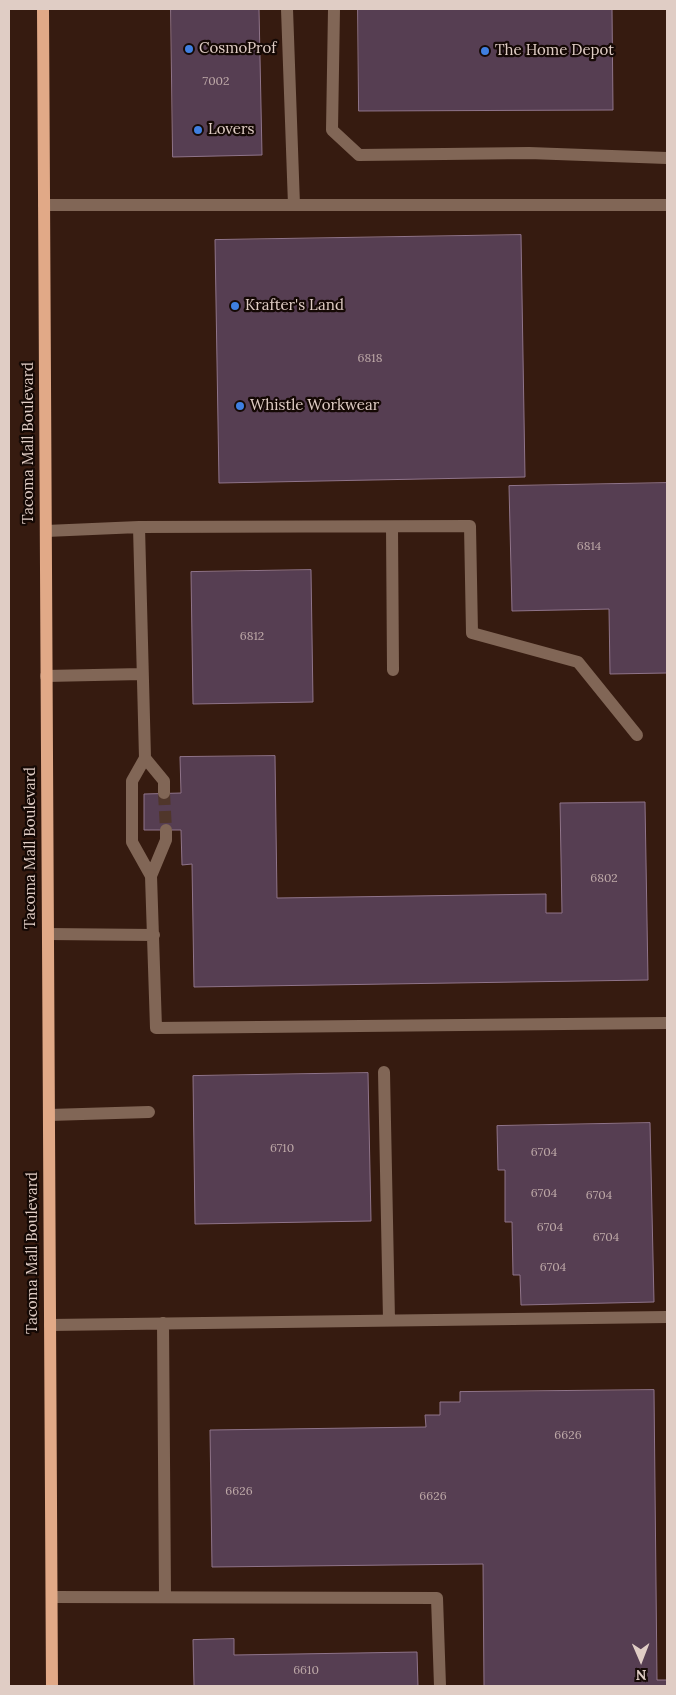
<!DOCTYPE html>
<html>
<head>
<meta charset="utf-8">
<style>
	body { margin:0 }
	#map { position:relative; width:676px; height:1695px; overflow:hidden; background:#361b10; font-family:Lora,serif }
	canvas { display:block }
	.frame { position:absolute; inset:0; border:10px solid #e0cdc5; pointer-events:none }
	.north { position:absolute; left:616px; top:1635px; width:50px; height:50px; -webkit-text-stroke:4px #150905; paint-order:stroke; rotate:179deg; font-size:14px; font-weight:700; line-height:20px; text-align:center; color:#e0cdc5 }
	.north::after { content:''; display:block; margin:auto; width:18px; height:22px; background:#e0cdc5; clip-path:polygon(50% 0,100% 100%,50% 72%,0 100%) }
</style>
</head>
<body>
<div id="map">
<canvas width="676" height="1695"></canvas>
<div class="frame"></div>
<div class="north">N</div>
</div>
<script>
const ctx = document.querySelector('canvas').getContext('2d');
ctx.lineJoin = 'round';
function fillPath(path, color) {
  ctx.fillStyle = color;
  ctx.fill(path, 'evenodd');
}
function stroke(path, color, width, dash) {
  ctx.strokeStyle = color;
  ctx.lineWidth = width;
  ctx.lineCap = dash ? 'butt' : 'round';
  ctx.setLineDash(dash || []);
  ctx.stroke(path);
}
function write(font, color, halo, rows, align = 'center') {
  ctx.font = font + ' Lora,serif';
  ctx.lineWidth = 4.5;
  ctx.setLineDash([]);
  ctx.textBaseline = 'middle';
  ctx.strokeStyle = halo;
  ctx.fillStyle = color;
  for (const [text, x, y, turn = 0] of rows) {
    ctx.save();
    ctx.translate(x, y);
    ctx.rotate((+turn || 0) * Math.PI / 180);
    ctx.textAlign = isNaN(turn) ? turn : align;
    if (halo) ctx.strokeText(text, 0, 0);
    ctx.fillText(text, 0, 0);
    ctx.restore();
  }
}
const building = new Path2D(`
	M171,9H259L262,155L173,157Z
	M358,9H612L613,110L359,111Z
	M521,235L525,477L219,483L215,240Z
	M667,483V673L610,674L609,609L512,611L509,486Z
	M311,570L313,702L193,704L191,572Z
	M275,756L277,898L546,894V913H562L560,803L645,802L648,980L194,987L192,864L182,865L181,830H144V794L181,793L180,757Z
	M368,1073L371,1221L195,1224L193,1076Z
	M650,1123L654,1302L521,1305L520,1275H513L512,1222H505V1170H498L497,1126Z
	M654,1390L657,1680H667V1686H484L483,1564L212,1567L210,1430L426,1427L425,1415H440V1402H460V1392Z
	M234,1639V1655L417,1652L418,1686H194L193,1640Z`);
fillPath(building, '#563e52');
stroke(building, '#8f748a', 1);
stroke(new Path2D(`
	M164,793L166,830`), '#50362b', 12, [12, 6]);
stroke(new Path2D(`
	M287,9L294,205
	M334,9L332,130L359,155L529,153L667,158
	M44,205H667
	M139,527L145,758L132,781V842L151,876L156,1028L667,1023
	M392,527L393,670
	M46,531L139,527L470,526L472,633L578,662L637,735
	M46,676L142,674
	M145,758L164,781V793
	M151,876L166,840V830
	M48,934L154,935
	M384,1072L389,1320
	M49,1115L149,1112
	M163,1323L165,1596
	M50,1325L667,1317
	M52,1597L437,1598L440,1686`), '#816656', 12);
stroke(new Path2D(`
	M43,9L52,1686`), '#e1a987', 12);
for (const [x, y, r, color] of [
	[189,49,5,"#3f7fe0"],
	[485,51,5,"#3f7fe0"],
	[198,130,5,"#3f7fe0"],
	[235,306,5,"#3f7fe0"],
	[240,406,5,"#3f7fe0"]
]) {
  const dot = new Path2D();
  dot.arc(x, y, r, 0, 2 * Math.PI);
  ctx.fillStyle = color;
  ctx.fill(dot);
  stroke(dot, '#150905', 2);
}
write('12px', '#bea9a8', null, [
	["7002",216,82],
	["6818",370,359],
	["6814",589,547],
	["6812",252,637],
	["6802",604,879],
	["6710",282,1149],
	["6704",544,1153],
	["6704",544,1194],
	["6704",599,1196],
	["6704",550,1228],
	["6704",606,1238],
	["6704",553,1268],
	["6626",568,1436],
	["6626",239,1492],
	["6626",433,1497],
	["6610",306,1671]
]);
write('15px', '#e0cdc5', '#150905', [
	["CosmoProf",199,49],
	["The Home Depot",495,51],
	["Lovers",208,130],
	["Krafter's Land",245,306],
	["Whistle Workwear",250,406]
], 'left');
write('15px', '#e0cdc5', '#150905', [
	["Tacoma Mall Boulevard",29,443,-90],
	["Tacoma Mall Boulevard",31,848,-90],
	["Tacoma Mall Boulevard",33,1253,-90]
]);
</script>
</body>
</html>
